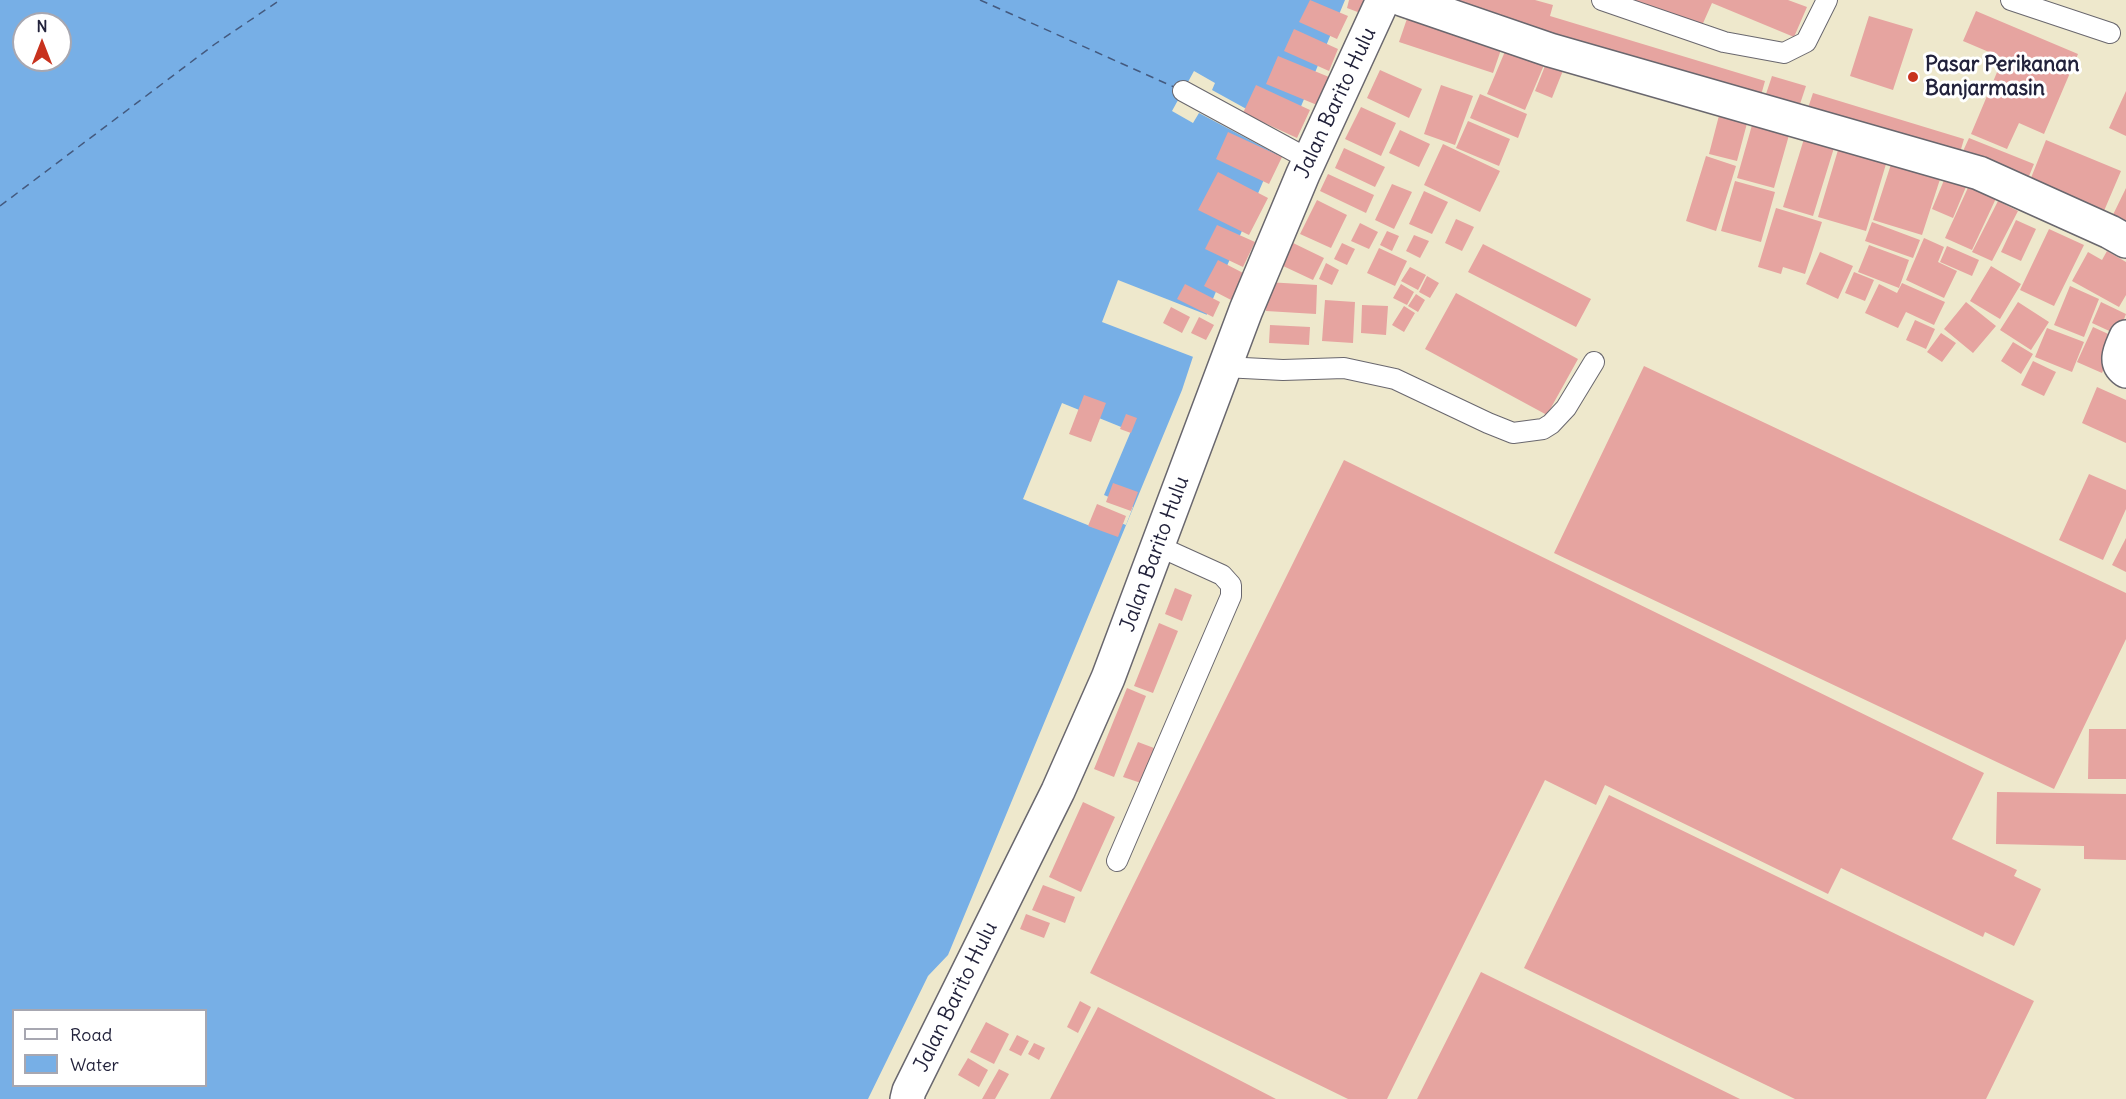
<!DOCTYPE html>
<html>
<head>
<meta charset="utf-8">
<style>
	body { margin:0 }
	#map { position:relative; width:2126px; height:1099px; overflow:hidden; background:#eee8cc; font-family:Delius,sans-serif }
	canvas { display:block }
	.legend { position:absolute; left:12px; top:1009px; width:195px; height:78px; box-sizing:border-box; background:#fff; border:2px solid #a7a7b1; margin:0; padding:8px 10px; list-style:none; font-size:18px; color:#22223b }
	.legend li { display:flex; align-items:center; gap:12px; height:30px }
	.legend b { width:30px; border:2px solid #a7a7b1 }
	.north { position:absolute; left:12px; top:12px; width:60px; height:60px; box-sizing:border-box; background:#fff; border:2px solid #a7a7b1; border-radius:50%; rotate:0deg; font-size:16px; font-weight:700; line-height:24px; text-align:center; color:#22223b }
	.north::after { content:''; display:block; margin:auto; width:21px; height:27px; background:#c8321e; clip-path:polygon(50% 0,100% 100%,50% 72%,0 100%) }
</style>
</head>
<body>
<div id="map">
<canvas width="2126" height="1099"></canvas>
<ul class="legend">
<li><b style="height:8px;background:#fff"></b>Road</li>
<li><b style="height:16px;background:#77afe6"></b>Water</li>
</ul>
<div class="north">N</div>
</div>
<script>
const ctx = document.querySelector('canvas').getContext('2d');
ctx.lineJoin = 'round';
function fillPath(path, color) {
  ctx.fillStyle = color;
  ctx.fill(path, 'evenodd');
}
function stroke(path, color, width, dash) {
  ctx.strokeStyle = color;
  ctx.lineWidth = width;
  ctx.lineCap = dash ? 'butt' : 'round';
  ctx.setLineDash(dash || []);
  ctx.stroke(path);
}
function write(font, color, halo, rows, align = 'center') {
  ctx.font = font + ' Delius,sans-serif';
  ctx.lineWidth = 6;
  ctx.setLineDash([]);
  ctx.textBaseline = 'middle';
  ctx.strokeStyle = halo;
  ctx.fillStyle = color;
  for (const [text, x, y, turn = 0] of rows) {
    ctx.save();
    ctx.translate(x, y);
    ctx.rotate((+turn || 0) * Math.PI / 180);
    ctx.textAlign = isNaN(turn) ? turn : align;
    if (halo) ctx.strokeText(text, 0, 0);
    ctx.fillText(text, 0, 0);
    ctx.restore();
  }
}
fillPath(new Path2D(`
	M0,0H1345L1290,133L1268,170L1209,308L1182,390L948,955L928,976L868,1099H0ZM24,24H60V60H24ZM14,1010H206V1086H14Z`), '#77afe6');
fillPath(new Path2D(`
	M1194,71L1215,83L1212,90L1290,133L1278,155L1199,113L1193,123L1172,111Z
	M1118,280L1210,316L1196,358L1102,322Z
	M1062,403L1131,431L1104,495L1133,507L1126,525L1100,515L1095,528L1023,499Z`), '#eee8cc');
stroke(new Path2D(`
	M980,0L1174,87
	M0,206L215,44L280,0`), '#445a7f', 1.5, [8, 6]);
fillPath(new Path2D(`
	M1310,0L1348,16L1337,39L1299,22Z
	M1349,0H1368L1363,14L1347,8Z
	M1442,0H1535L1553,5L1550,16L1765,81L1758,106Z
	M1629,0H1788L1807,7L1794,37L1712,3L1700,30Z
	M1411,7L1505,38L1493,73L1399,42Z
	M1976,11L2078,54L2044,134L2019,123L2007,149L1971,134L2003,58L1963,41Z
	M1869,16L1913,29L1893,90L1850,76Z
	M1294,29L1338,49L1329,71L1284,51Z
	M1506,49L1544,65L1525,110L1487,94Z
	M1278,56L1329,77L1317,105L1266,84Z
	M1547,61L1564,68L1552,98L1535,91Z
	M1380,70L1422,89L1409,118L1367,98Z
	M1772,76L1806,86L1795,119L1761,109Z
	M1256,85L1310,110L1297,138L1243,113Z
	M1441,85L1473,96L1455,145L1424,134Z
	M2126,91V136L2109,128Z
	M1813,93L1964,139L1957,163L1805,117Z
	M1480,94L1527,114L1518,138L1470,118Z
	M1722,104L1750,112L1737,161L1709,154Z
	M1361,107L1396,123L1381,156L1345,139Z
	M1754,118L1791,128L1774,188L1737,178Z
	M1468,121L1510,139L1499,166L1456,148Z
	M1807,129L1837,138L1813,216L1783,207Z
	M1400,130L1430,144L1419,167L1389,153Z
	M1228,132L1282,157L1269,184L1216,159Z
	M1969,138L2034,164L2025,186L1959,160Z
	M1841,140L1889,154L1866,231L1818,217Z
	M2046,140L2121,171L2101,218L2027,188Z
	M1443,144L1500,171L1480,212L1424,185Z
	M1344,148L1385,167L1375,187L1335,168Z
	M1894,155L1943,170L1922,235L1873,220Z
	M1706,156L1736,166L1716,231L1686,221Z
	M1218,172L1268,198L1249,235L1198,210Z
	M1947,173L1968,182L1953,218L1932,209Z
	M1328,174L1374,195L1366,213L1320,191Z
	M1735,181L1775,192L1761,242L1721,231Z
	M1971,181L1998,194L1972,250L1945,238Z
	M1392,184L1412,192L1394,229L1375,220Z
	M2126,188V231L2109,223Z
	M1424,191L1448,202L1432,234L1409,224Z
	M1317,200L1347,215L1331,248L1300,234Z
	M1998,201L2018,211L1992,261L1972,252Z
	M1776,208L1822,222L1805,274L1783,267L1781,274L1758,267Z
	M1456,219L1474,227L1462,251L1445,243Z
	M2016,220L2036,229L2021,261L2001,252Z
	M1872,222L1920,240L1913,258L1865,241Z
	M1360,223L1378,232L1369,249L1351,241Z
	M1217,225L1255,242L1243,267L1205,249Z
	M2049,229L2084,245L2054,306L2020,290Z
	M1387,231L1399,236L1392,251L1380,245Z
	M1414,235L1429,241L1420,258L1406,251Z
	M1924,238L1944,247L1938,262L1957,271L1944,298L1906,280Z
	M1291,242L1324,258L1313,280L1281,265Z
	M1342,243L1355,249L1347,265L1334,259Z
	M1483,244L1591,299L1576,327L1468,272Z
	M1869,245L1909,260L1899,288L1858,272Z
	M1947,246L1979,260L1972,276L1940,262Z
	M1379,248L1407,261L1395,286L1367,273Z
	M2107,251L2126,262V295L2119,307L2072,281L2088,252L2102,260Z
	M1820,252L1853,266L1838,299L1806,284Z
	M1218,260L1247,275L1233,301L1204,286Z
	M1326,263L1339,270L1332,285L1319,279Z
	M1991,266L2021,284L2000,319L1970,301Z
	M1410,267L1426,275L1418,290L1401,281Z
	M1854,272L1874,280L1865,301L1845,293Z
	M1427,276L1439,283L1430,298L1419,292Z
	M1267,282L1317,285L1316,314L1266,311Z
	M1902,283L1945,302L1934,325L1906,312L1898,328L1865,313L1879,284L1897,293Z
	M1185,284L1220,302L1213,317L1177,299Z
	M1401,284L1414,292L1407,305L1393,298Z
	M2070,286L2099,299L2084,337L2054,325Z
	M1456,293L1578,359L1547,415L1425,349Z
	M1416,294L1425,300L1418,312L1408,306Z
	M1325,300L1355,302L1353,343L1322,341Z
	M1966,302L1996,326L1973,353L1944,329Z
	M2018,302L2049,322L2031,350L2000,330Z
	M2101,302L2126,314L2118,335L2092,323Z
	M1362,305L1388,306L1386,335L1361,333Z
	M1404,306L1415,313L1404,332L1392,325Z
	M1171,307L1190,317L1182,333L1163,323Z
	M1199,317L1214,325L1206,340L1191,333Z
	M1915,320L1935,329L1926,349L1906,340Z
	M1270,325L1310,327L1309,345L1269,343Z
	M2093,327L2117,338L2102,373L2077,362Z
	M2047,328L2084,342L2072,372L2035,357Z
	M1941,333L1956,343L1942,362L1927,352Z
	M2013,342L2033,354L2021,374L2001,361Z
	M2033,361L2056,372L2044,396L2021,385Z
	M1644,366L2126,593V639L2054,789L1554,553Z
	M2097,387L2126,400V443L2082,423Z
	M1084,395L1106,403L1091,442L1069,434Z
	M1126,414L1137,418L1131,433L1120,429Z
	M1344,460L1984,773L1952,839L2017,870L2014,876L2041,889L2014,946L1985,932L1983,937L1841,868L1828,894L1605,785L1596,805L1545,780L1387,1099H1348L1090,973Z
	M2089,474L2126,490V509L2103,560L2059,540Z
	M1113,483L1138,492L1131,511L1106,502Z
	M1097,504L1126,516L1118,537L1088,526Z
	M2126,538V572L2112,565Z
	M1175,588L1192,595L1182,621L1165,614Z
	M1159,623L1178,631L1153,693L1134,686Z
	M1127,688L1146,696L1114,777L1094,769Z
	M2089,729H2126V779H2088Z
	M1138,742L1154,748L1141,783L1123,777Z
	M1997,792L2126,794V860L2084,859V846L1996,844Z
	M1609,795L2034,1001L1986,1099H1795L1524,968Z
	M1083,802L1115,817L1081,892L1049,877Z
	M1043,885L1075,897L1065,923L1032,910Z
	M1026,914L1050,923L1044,938L1020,929Z
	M1481,972L1740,1099H1417Z
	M1080,1001L1091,1007L1078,1033L1067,1027Z
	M1098,1007L1276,1099H1050Z
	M986,1022L1009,1034L994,1064L970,1052Z
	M1017,1035L1029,1041L1021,1056L1009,1050Z
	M1034,1043L1045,1048L1039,1060L1028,1054Z
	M968,1058L988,1070L979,1087L958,1075Z
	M999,1069L1009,1074L995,1099H982Z`), '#e6a4a0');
const lane = new Path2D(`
	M1602,0L1724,42L1784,53L1806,42L1827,0
	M2011,0L2110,33
	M1183,91L1310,160
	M1224,367L1283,370L1344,368L1395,379L1488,423L1513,433L1543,429L1551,424L1566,408L1594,362
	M1117,861L1231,596V585L1222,575L1158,546`);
const street = new Path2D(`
	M1404,0L1550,50L1979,173L2110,232L2126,241
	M2126,337C2121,349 2113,362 2126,371`);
const secondary = new Path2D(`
	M907,1099L909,1091L1058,791L1108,678L1246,310L1303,174L1383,0`);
stroke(lane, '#69676e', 22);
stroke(street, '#69676e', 36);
stroke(secondary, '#69676e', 36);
stroke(lane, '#fff', 20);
stroke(street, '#fff', 33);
stroke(secondary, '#fff', 33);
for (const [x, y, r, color] of [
	[1913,77,6,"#c8321e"]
]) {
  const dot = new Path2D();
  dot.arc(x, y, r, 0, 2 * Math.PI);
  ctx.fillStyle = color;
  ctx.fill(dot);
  stroke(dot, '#fff', 2);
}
write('bold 21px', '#22223b', '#fff', [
	["Pasar Perikanan",1925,65],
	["Banjarmasin",1925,89]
], 'left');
write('21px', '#22223b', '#fff', [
	["Jalan Barito Hulu",1336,103,-65],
	["Jalan Barito Hulu",1155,554,-70],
	["Jalan Barito Hulu",956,997,-64]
]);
</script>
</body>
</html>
